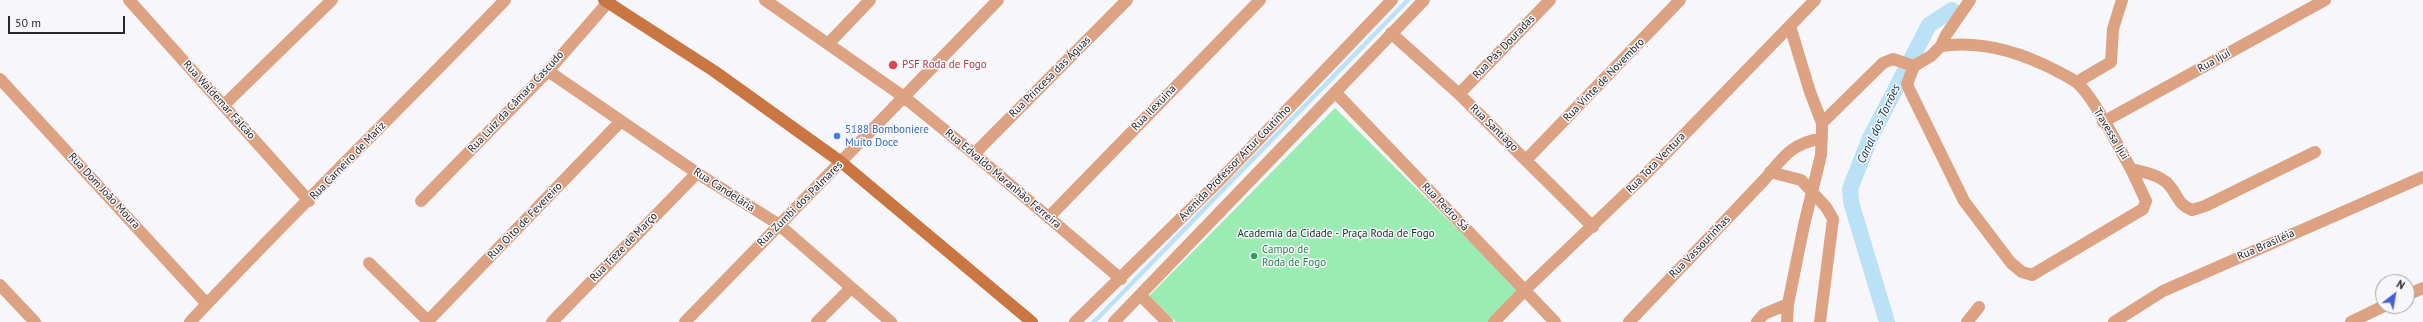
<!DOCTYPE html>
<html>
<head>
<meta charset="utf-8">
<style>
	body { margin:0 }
	#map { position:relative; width:2423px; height:322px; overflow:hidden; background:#f7f7fb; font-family:"PT Sans",sans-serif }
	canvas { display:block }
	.north { position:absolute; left:2375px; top:274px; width:40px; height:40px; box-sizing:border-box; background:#f7f7fb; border:1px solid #a4a4a7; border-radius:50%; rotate:31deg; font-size:11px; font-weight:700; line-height:16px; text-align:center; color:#272728 }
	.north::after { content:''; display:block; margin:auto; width:14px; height:18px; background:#455ed2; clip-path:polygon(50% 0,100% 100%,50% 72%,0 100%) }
	.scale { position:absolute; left:8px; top:16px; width:117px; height:18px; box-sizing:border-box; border:2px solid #272728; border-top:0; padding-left:5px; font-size:12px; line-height:14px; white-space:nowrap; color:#272728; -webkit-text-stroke:3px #f7f7fb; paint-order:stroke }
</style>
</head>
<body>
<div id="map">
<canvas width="2423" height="322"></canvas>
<div class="north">N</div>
<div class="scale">50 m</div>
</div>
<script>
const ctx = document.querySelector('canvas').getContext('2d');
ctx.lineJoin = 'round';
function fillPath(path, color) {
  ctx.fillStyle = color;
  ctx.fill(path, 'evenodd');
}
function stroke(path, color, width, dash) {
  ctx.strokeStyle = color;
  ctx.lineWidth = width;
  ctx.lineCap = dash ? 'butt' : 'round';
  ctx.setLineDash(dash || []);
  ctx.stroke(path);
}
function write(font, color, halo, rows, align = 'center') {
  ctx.font = font + ' "PT Sans",sans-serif';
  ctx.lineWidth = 3;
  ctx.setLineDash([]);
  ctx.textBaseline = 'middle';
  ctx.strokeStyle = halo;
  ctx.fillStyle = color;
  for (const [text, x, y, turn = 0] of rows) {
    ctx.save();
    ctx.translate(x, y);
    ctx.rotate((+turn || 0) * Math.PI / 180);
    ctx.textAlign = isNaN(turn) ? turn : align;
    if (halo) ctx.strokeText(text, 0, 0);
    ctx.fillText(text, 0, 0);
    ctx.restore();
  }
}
fillPath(new Path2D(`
	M1335,108L1520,291L1489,322H1176L1149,296Z`), '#9aecb3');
stroke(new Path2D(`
	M1094,322L1408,0`), '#bbe1f6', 4.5);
stroke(new Path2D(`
	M1887,322L1851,202L1850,189L1870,138L1929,25L1952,10`), '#bbe1f6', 16);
stroke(new Path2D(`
	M129,0L309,201
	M765,0L904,97L974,154L1121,279
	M1391,33L1459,94L1593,227
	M829,43L870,0
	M1941,46C1980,40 2020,52 2055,70C2062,74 2070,77 2076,82C2093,95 2119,148 2131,169C2144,172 2160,175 2169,185C2178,195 2178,205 2192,210L2205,206L2315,152
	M1914,66L1907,84L1910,91L1964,201L2011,263L2022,272L2032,275L2143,209L2146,201L2131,169
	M1914,66L1931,56L1941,46L1946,35L1970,0
	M548,71L697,173L778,224L891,322
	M0,79L207,304
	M2077,82L2111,62L2113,29L2122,0
	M1335,92L1555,322
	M1459,94L1550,0
	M224,105L332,0
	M2103,122L2325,0
	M1822,123L1883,63L1893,59L1914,66
	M974,154L1127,0
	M1527,159L1680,0
	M1770,172L1801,180L1826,207L1833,219L1820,322
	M421,201L548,71L610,0
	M1049,217L1260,0
	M369,263L429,322
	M0,285L35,322
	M1140,295L1167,322
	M2407,295L2423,288
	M428,321L621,121
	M190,322C293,212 401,108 505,0
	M552,322L697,173
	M685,322L998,0
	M817,322L851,288
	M1075,322L1220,180L1392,0
	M1114,322L1424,0
	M1494,322L1525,290L1641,179L1815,0
	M1629,322L1765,179C1784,156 1791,144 1822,138
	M1757,322L1764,314L1788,304
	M1787,322L1788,304L1804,225L1821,155L1822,129V123L1810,92L1790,26
	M1967,322L1979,307
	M2114,322L2163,291L2423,177
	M2351,322L2384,306`), '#dca282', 12);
stroke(new Path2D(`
	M604,0L714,71L841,162L1032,322`), '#ca7643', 12);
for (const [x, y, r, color] of [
	[893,65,5,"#e0444e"],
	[837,136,4,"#3f7fe0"],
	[1254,256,4,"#2e9e5b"]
]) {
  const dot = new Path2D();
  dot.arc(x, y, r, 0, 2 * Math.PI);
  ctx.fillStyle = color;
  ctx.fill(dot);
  stroke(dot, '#f7f7fb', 1.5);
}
write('11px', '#272728', '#f7f7fb', [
	["Rua Pás Douradas",1504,47,-46],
	["Rua Ijuí",2214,61,-29],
	["Rua Princesa das Águas",1050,77,-45],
	["Rua Vinte de Novembro",1604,80,-46],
	["Rua Waldemar Falcão",219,100,48],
	["Rua Luiz da Câmara Cascudo",516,102,-47],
	["Rua Ilexuina",1154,108,-46],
	["Rua Santiago",1494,128,44],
	["Travessa Ijui",2111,134,59],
	["Rua Carneiro de Mariz",348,161,-46],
	["Avenida Professor Artur Coutinho",1235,163,-46],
	["Rua Tota Ventura",1656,163,-46],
	["Rua Edvaldo Maranhão Ferreira",1003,179,40],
	["Rua Candelária",724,190,33],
	["Rua Dom João Moura",104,191,47],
	["Rua Zumbi dos Palmares",800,204,-45],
	["Rua Pedro Sá",1445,207,46],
	["Rua Oito de Fevereiro",525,221,-46],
	["Rua Brasiléia",2266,245,-24],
	["Rua Treze de Março",624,247,-46],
	["Rua Vassourinhas",1700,247,-46]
]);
write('11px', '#be3a42', '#f7f7fb', [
	["PSF Roda de Fogo",902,65]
], 'left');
write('11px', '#366cbe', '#f7f7fb', [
	["5188 Bomboniere",845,130],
	["Muito Doce",845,143]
], 'left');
write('11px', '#10371f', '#f7f7fb', [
	["Academia da Cidade - Praça Roda de Fogo",1336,234]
]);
write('11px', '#27864d', '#f7f7fb', [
	["Campo de",1262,250],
	["Roda de Fogo",1262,263]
], 'left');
write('italic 12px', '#013348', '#f7f7fb', [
	["Canal dos Torrões",1879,124,-65]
]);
</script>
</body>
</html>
